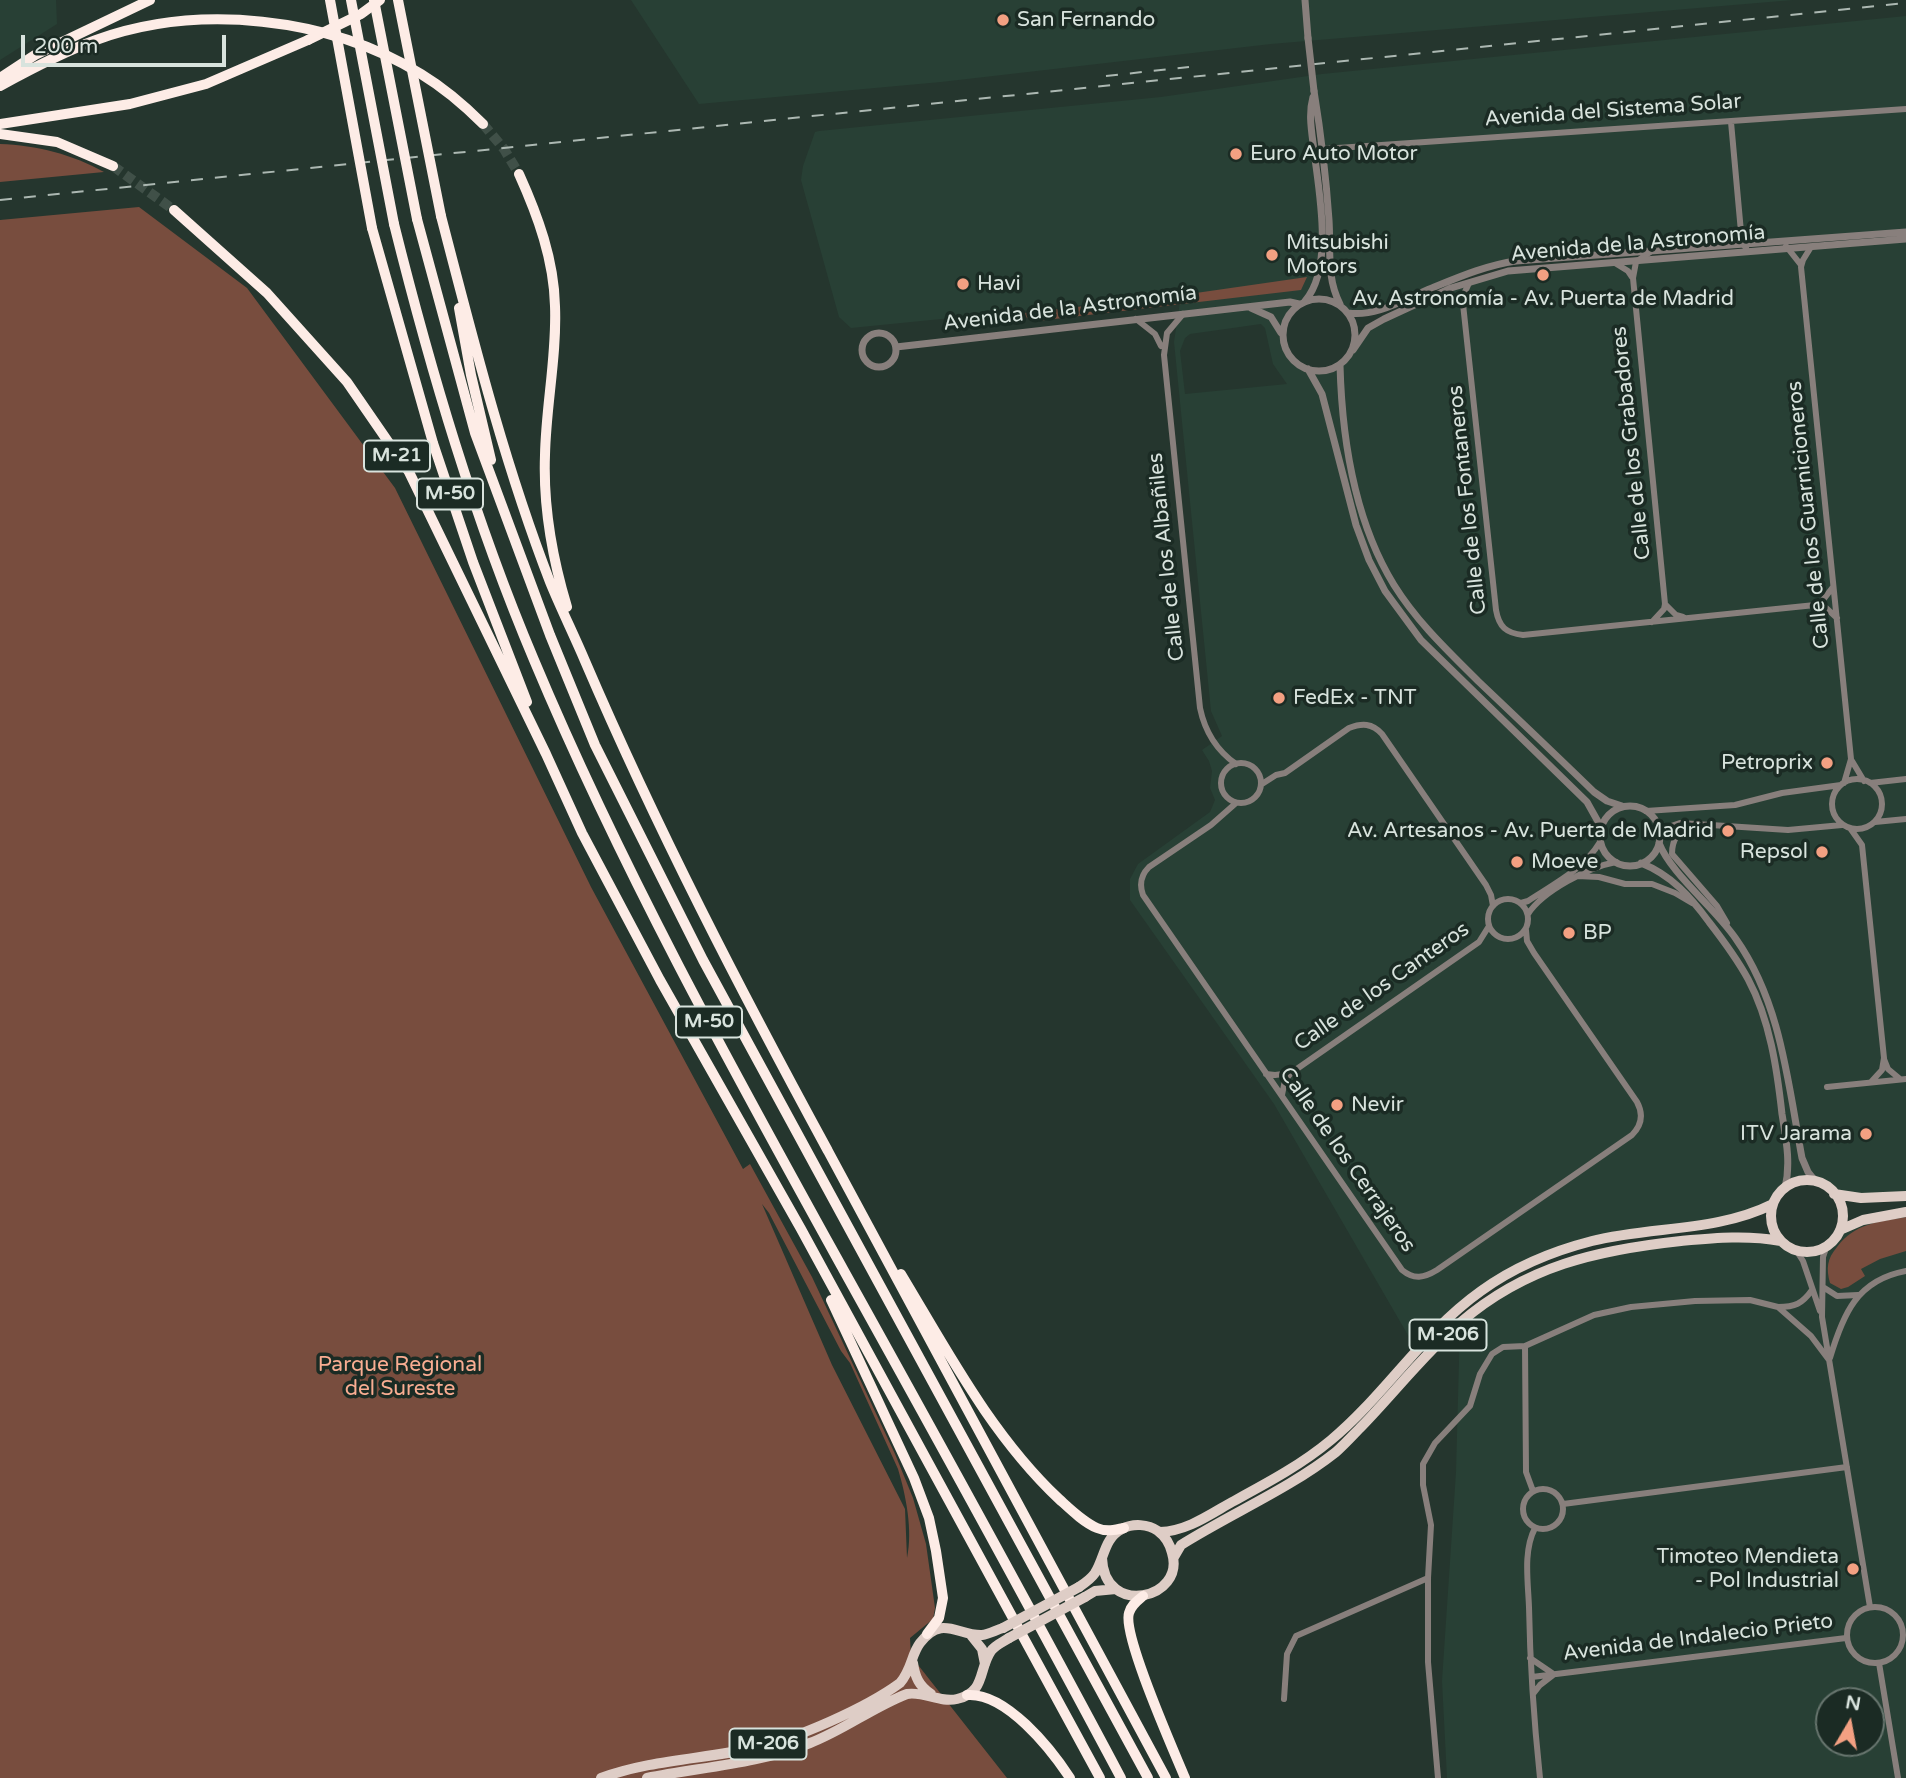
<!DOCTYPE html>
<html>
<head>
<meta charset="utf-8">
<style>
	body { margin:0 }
	#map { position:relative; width:1906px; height:1778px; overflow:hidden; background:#25362e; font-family:"Varela Round",sans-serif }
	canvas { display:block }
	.north { position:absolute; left:1815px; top:1687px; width:70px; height:70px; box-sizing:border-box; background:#1b2b24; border:2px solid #67756e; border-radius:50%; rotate:10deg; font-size:19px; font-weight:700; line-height:28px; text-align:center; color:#d8e3dd }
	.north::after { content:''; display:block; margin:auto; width:24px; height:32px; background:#f3a082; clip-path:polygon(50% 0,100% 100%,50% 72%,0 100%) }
	.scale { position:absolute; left:21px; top:35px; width:205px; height:32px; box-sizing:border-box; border:4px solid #d8e3dd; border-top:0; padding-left:9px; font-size:21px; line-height:24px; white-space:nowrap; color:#d8e3dd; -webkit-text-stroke:5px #1b2b24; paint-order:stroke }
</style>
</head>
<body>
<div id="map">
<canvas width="1906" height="1778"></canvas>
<div class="north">N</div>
<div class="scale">200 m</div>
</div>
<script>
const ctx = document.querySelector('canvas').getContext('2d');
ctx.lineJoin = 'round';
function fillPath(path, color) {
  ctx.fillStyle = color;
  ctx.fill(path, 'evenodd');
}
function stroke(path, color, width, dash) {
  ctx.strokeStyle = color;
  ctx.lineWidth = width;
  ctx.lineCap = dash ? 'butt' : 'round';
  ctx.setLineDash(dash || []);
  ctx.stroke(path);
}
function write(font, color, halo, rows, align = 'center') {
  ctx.font = font + ' "Varela Round",sans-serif';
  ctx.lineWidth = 7;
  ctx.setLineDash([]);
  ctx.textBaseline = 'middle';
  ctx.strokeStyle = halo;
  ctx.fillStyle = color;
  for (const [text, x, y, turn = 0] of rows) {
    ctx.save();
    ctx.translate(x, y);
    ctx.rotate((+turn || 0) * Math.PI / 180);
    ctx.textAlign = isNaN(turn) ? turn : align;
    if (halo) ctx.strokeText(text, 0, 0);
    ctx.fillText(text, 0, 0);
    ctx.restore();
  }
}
fillPath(new Path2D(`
	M0,0H56L57,24L0,60Z
	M631,0H1793L1271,44L941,82L699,104Z
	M1906,16V232L1507,262L1380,311L1348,313L1340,305L1332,289L1323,149L1311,102L1320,201L1318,277L1305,301L1288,316L1282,336L1289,356L1296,363L1308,369L1329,370L1340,365L1368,328L1384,319L1486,276L1906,239V1196L1834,1194L1816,1182L1804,1181L1785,1188L1773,1204L1751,1215L1646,1232L1556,1252L1483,1290L1416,1349L1274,1104L1130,900V879L1138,864L1210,812L1215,800L1210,788L1212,771L1209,761L1202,750L1222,736L1211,711L1174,342L1181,295L851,328L839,317L801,180L803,166L815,132L819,131L1161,97L1322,74ZM1261,324L1265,328L1273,364L1287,384L1185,394L1180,351L1185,338L1190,334Z
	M1906,1212V1778H1447L1442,1681L1456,1472L1460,1323L1558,1264L1730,1236L1781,1241L1788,1247L1806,1252L1819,1250L1828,1245L1835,1238L1840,1230ZM1829,1701H1871V1743H1829Z`), '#284035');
fillPath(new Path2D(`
	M0,144C36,145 74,155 104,172L0,182Z
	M139,207L247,288L395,488L591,887L743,1169L750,1164L812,1277L895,1454L913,1498L926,1544L935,1608L933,1619L910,1638L911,1656L1007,1778H0V220ZM762,1204L769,1213L841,1351L850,1363L898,1469C906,1496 913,1530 907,1558L905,1509L832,1365Z
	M1307,277L1301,290L1037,321L1027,318L1024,313L1182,295Z
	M1906,1217V1251L1880,1259L1861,1269L1865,1276L1848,1287L1841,1289L1830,1283C1826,1268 1827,1259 1837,1247C1855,1223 1878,1222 1906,1217Z`), '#784d3e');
stroke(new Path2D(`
	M483,124L504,149L519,174
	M113,166L174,210`), '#405048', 10, [10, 5]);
stroke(new Path2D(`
	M1731,122L1742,243L1746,248
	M1323,149L1906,109
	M1786,246L1801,265
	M1811,247L1803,260L1801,267L1851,759L1844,783
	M1650,252L1636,262L1633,278L1665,604L1664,609L1652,622
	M1615,263L1628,271L1632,277
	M1469,283L1464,294L1463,304L1496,610C1499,627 1506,633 1523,635L1815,605L1825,607L1837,618
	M1183,314L1167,333L1164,355L1200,708C1205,732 1216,750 1236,764
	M1136,319L1155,334L1161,346
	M1665,604L1676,615L1683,617
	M1815,605L1823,600L1833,587
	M1852,761L1864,781
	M1221 783a20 20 0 1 1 40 0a20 20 0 1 1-40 0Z
	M1832 804a25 25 0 1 1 50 0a25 25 0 1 1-50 0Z
	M1870,783L1906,779
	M1262,784L1276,775L1285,773L1349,728C1362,723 1372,723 1382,734L1486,885L1491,895L1493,906
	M1236,803L1211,825L1149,867C1141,875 1139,884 1143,895L1402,1270C1414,1280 1424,1278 1437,1270L1632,1135C1641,1126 1644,1115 1637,1102L1534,953L1527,941L1526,930
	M1646,811L1735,805L1782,793L1841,785
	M1875,822L1906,819
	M1694,826C1679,829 1672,839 1672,854L1717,906L1727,923
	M1850,828L1862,845L1884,1058L1882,1070L1871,1082
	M1660,835L1671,826L1680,823L1788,830L1842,825
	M1577,876L1599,877L1625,884H1652L1675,893L1692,903
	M1488 919a20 20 0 1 1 40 0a20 20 0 1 1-40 0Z
	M1521,903L1528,901C1554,884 1584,869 1600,842
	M1528,914C1543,891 1589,867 1616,862
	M1884,1059L1888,1069L1900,1079
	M1266,1074L1275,1075L1291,1073
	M1827,1087L1906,1079
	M1282,1095L1285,1080L1291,1073L1479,942L1489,926
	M1827,1245L1823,1257L1822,1317L1870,1607
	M1796,1250L1803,1261L1820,1311
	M1823,1287L1837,1296L1858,1295
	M1778,1307C1795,1307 1802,1304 1812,1290
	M1525,1346L1526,1472L1533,1491
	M1830,1358C1843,1314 1857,1280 1906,1271
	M1523 1509a20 20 0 1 1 40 0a20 20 0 1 1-40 0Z
	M1563,1504L1847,1467
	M1535,1528C1523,1551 1528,1581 1529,1607C1530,1664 1534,1721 1540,1778
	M1847 1635a28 28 0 1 1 56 0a28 28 0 1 1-56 0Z
	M1530,1658L1552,1673
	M1879,1663L1898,1778
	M1532,1677L1846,1638
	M1533,1694L1540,1685L1553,1675
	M1284,1699L1287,1654L1296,1636L1428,1578
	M1438,1778L1428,1662V1578L1431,1525L1423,1485V1464L1435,1443L1470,1406L1480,1374L1492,1354L1503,1347L1525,1346L1594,1315L1631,1307L1695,1301L1750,1300L1778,1307L1811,1336L1829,1360`), '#887f7c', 6);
stroke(new Path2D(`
	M1305,0L1308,38
	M1314,91C1321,134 1326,176 1329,220C1331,250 1326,277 1340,304
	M1283 335a36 36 0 1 1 72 0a36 36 0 1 1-72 0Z
	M1305,301C1334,268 1319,192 1314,151C1312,133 1308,115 1313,97
	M1251,308L1271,317L1281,333
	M1348,313C1378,317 1404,299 1432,288C1459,277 1487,265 1516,261L1906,232
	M862 350a17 17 0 1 1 34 0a17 17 0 1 1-34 0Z
	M896,347L1290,302L1299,304
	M1353,350L1368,328L1384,319L1451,288L1508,271L1906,239
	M1340,365C1342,440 1354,520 1394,585C1417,622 1448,651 1478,681C1517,718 1556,755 1594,792L1607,801L1622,806
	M1308,369L1322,394L1356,525L1369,560L1385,591L1421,640L1587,802L1601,827
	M1600 836a30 30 0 1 1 60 0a30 30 0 1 1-60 0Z
	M1659,843C1671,874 1715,908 1736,939C1781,1003 1788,1083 1802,1158L1808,1172L1816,1182
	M1641,863C1671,875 1690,896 1709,922C1723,940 1737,959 1748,979C1770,1020 1777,1069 1782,1114C1786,1139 1791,1163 1785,1188`), '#887f7c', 7);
stroke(new Path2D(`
	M1771 1216a36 36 0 1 1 72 0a36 36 0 1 1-72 0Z
	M1834,1194L1861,1198L1906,1196
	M1840,1230L1863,1220L1906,1212
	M1160,1532C1187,1531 1209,1515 1232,1502C1267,1483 1301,1465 1331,1440C1386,1394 1422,1333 1481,1291C1514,1267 1553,1251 1592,1241C1653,1226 1717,1232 1773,1204
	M1174,1557L1181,1545C1232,1513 1289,1489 1336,1452C1345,1444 1354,1434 1362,1426C1395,1392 1425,1353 1461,1322C1526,1266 1597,1250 1681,1241C1715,1238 1747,1235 1781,1241
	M1079,1587C1085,1583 1091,1579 1095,1573C1105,1557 1104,1538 1122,1529C1133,1523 1148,1524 1158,1531C1166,1537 1170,1544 1172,1553C1186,1599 1104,1618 1102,1558
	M1085,1597L1095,1591L1116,1589
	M970,1634L982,1649L985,1664
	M913,1663C915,1677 919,1686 931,1694
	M601,1778C650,1760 703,1759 754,1748C796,1739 866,1708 900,1683C912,1669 911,1655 920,1643C942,1614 958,1636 982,1635C989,1634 996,1630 1003,1628
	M647,1778C701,1767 758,1764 810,1743C844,1730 873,1707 907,1694C924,1691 940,1703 957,1699C986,1692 978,1670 991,1651C995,1645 1003,1642 1009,1638`), '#decdc6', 10);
stroke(new Path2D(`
	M361,14L380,0
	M0,78L35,55L150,0
	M0,86C31,69 63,52 96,40C198,3 329,17 421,74C444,88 464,105 483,124
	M0,124L130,104L206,84L308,40
	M0,134L57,142L113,166
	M519,174C538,216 554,260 555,306C557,356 546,405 545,455C543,507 552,557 567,607
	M174,210L267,293L347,382L409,472L546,754L582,833L660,980L801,1229L1100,1778
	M441,216C473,339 504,463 550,582C561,609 574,635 585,661C657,829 741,991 828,1151C941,1360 1054,1569 1166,1778
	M417,219L475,433L550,635L595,745L703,960L1148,1778
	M394,224C431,372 474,518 534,660C622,870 733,1070 843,1269C937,1438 1030,1607 1121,1778
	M372,228L433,443L473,562L527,702
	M459,308L471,375L491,460
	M901,1274C948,1352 992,1436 1059,1499C1070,1509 1083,1522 1097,1528C1106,1532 1115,1530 1124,1528
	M831,1300L914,1478L929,1518L936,1551L943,1598L939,1618L927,1634
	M1143,1596C1137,1601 1131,1605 1129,1613C1122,1635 1174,1751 1185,1778
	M967,1695C1006,1692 1051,1749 1070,1778`), '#fdece6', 10);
stroke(new Path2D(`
	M1106,76L1189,67
	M0,200L1906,3`), '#acb8b2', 2, [12, 12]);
stroke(new Path2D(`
	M1308,38L1314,91`), '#887f7c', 7);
stroke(new Path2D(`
	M1003,1628L1079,1587
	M1009,1638L1085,1597`), '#decdc6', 10);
stroke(new Path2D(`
	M330,0L372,228
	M351,0L394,224
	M374,0L417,219
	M398,0L441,216
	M308,40L359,15`), '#fdece6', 10);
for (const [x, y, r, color] of [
	[1003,20,7,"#f3a082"],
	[1236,154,7,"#f3a082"],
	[1272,255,7,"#f3a082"],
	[1543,275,7,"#f3a082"],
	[963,284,7,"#f3a082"],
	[1279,698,7,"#f3a082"],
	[1827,763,7,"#f3a082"],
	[1728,831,7,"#f3a082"],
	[1822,852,7,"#f3a082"],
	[1517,862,7,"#f3a082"],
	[1569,933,7,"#f3a082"],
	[1337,1105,7,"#f3a082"],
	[1866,1134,7,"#f3a082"],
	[1853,1569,7,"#f3a082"]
]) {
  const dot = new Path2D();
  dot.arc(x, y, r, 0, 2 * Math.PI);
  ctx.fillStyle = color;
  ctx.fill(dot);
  stroke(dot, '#1b2b24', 2.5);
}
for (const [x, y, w] of [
	[397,456,66],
	[450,494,66],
	[709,1022,66],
	[1448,1335,77],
	[768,1744,77]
]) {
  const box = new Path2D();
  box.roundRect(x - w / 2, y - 15.5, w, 31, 5);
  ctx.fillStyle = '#1b2b24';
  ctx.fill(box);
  stroke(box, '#d8e3dd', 2);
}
write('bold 19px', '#d8e3dd', null, [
	["M-21",397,456],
	["M-50",450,494],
	["M-50",709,1022],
	["M-206",1448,1335],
	["M-206",768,1744]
]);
write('21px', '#d8e3dd', '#1b2b24', [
	["San Fernando",1017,20],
	["Euro Auto Motor",1250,154],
	["Mitsubishi",1286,243],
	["Motors",1286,267],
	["Havi",977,284],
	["Av. Astronomía - Av. Puerta de Madrid",1543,299,"center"],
	["FedEx - TNT",1293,698],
	["Petroprix",1813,763,"right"],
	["Av. Artesanos - Av. Puerta de Madrid",1714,831,"right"],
	["Repsol",1808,852,"right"],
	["Moeve",1531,862],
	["BP",1583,933],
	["Nevir",1351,1105],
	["ITV Jarama",1852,1134,"right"],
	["Timoteo Mendieta",1839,1557,"right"],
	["- Pol Industrial",1839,1581,"right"]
], 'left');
write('21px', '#d8e3dd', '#1b2b24', [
	["Avenida del Sistema Solar",1613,111,-4],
	["Avenida de la Astronomía",1638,244,-5],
	["Avenida de la Astronomía",1070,309,-7],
	["Calle de los Grabadores",1632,443,-96],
	["Calle de los Fontaneros",1468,500,-96],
	["Calle de los Guarnicioneros",1809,515,-96],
	["Calle de los Albañiles",1167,557,-96],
	["Calle de los Canteros",1382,987,-35],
	["Calle de los Cerrajeros",1347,1160,55],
	["Avenida de Indalecio Prieto",1698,1638,-7]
]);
write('21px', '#f9ad92', '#1b2b24', [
	["Parque Regional",400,1365],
	["del Sureste",400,1389]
]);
</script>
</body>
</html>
